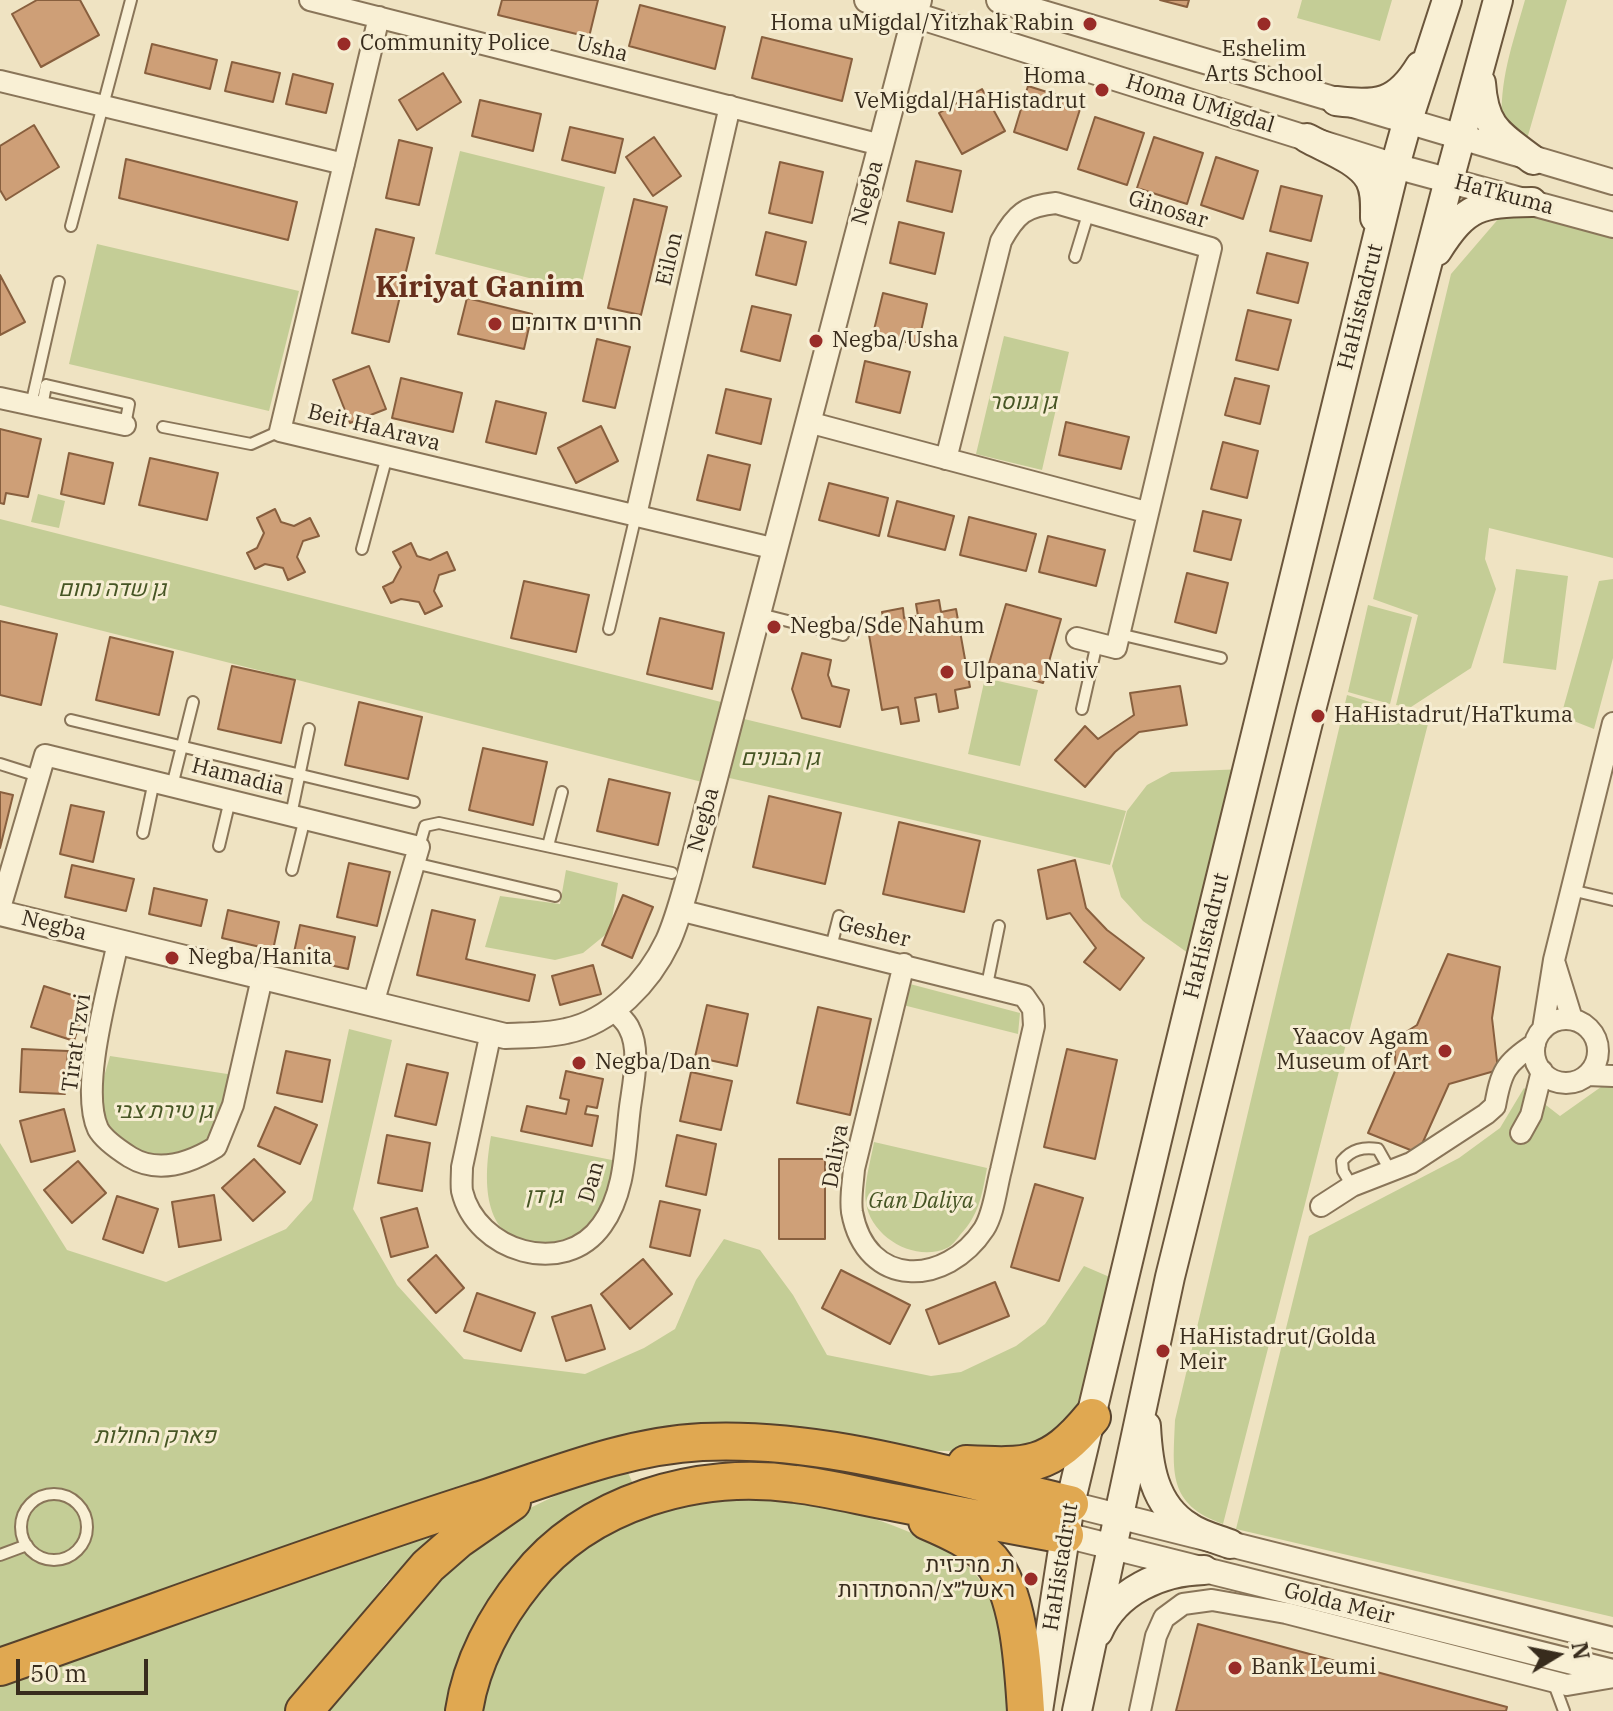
<!DOCTYPE html>
<html>
<head>
<meta charset="utf-8">
<style>
	body { margin:0 }
	#map { position:relative; width:1613px; height:1711px; overflow:hidden; background:#efe3c2; font-family:"IBM Plex Serif",serif }
	canvas { display:block }
	.north { position:absolute; left:1517px; top:1615px; width:80px; height:80px; -webkit-text-stroke:6px #f6edd2; paint-order:stroke; rotate:80deg; font-size:22px; font-weight:700; line-height:32px; text-align:center; color:#382c1d }
	.north::after { content:''; display:block; margin:auto; width:28px; height:36px; background:#382c1d; clip-path:polygon(50% 0,100% 100%,50% 72%,0 100%) }
	.scale { position:absolute; left:16px; top:1659px; width:132px; height:36px; box-sizing:border-box; border:4px solid #382c1d; border-top:0; padding-left:10px; font-size:24px; line-height:28px; white-space:nowrap; color:#382c1d; -webkit-text-stroke:6px #f6edd2; paint-order:stroke }
</style>
</head>
<body>
<div id="map">
<canvas width="1613" height="1711"></canvas>
<div class="north">N</div>
<div class="scale">50 m</div>
</div>
<script>
const ctx = document.querySelector('canvas').getContext('2d');
ctx.lineJoin = 'round';
function fillPath(path, color) {
  ctx.fillStyle = color;
  ctx.fill(path, 'evenodd');
}
function stroke(path, color, width, dash) {
  ctx.strokeStyle = color;
  ctx.lineWidth = width;
  ctx.lineCap = dash ? 'butt' : 'round';
  ctx.setLineDash(dash || []);
  ctx.stroke(path);
}
function write(font, color, halo, rows, align = 'center') {
  ctx.font = font + ' "IBM Plex Serif",Heebo,serif';
  ctx.lineWidth = 6;
  ctx.setLineDash([]);
  ctx.textBaseline = 'middle';
  ctx.strokeStyle = halo;
  ctx.fillStyle = color;
  for (const [text, x, y, turn = 0] of rows) {
    ctx.save();
    ctx.translate(x, y);
    ctx.rotate((+turn || 0) * Math.PI / 180);
    ctx.textAlign = isNaN(turn) ? turn : align;
    if (halo) ctx.strokeText(text, 0, 0);
    ctx.fillText(text, 0, 0);
    ctx.restore();
  }
}
fillPath(new Path2D(`
	M1302,0H1392L1380,41L1297,18Z
	M1525,0H1567L1525,146L1502,128C1499,80 1512,46 1525,0Z
	M460,151L605,187L580,291L435,254Z
	M1506,210L1613,237V558L1489,528L1485,559L1496,589L1471,668L1411,707L1396,705L1418,615L1373,599L1451,274Z
	M97,244L299,291L269,411L69,364Z
	M1004,336L1069,352L1042,470L976,454Z
	M38,494L65,501L59,528L31,522Z
	M0,519L725,703L706,783L0,605Z
	M1516,569L1568,576L1556,670L1503,663Z
	M1613,579V658L1594,729L1561,716L1599,581Z
	M1368,605L1412,617L1390,704L1348,692Z
	M985,678L1038,690L1020,766L968,754Z
	M1347,695L1429,720L1223,1524C1167,1504 1173,1472 1175,1420Z
	M740,718L1126,811L1110,865L725,777Z
	M1244,769L1195,958L1143,921L1121,897L1112,866L1127,811L1147,785L1171,772Z
	M566,870L618,883L610,931L583,953L555,960L485,947L500,896L560,904Z
	M910,984L1020,1013L1018,1034L903,1005Z
	M349,1029L392,1040L353,1209L397,1285L464,1359L585,1374L644,1348L675,1329L696,1280L724,1239L760,1250L793,1295L827,1355L931,1376L961,1372L1016,1346L1045,1324L1084,1266L1112,1278L1090,1387L1064,1428L1040,1445L1012,1452L877,1450L745,1429L0,1652V1143L67,1250L166,1282L286,1229L312,1200Z
	M110,1056L234,1075L211,1141L197,1151L150,1159L121,1142L108,1123L102,1107L101,1087Z
	M1608,1082L1613,1083V1617L1236,1529L1309,1236L1459,1158L1500,1128L1524,1088L1560,1116Z
	M491,1136L617,1161C612,1182 610,1209 596,1227C585,1240 566,1243 550,1244C483,1250 482,1186 491,1136Z
	M874,1142L987,1168C982,1195 979,1215 960,1235C957,1239 952,1246 947,1248C915,1263 871,1237 866,1203C863,1185 871,1160 874,1142Z
	M625,1466L634,1486L599,1506L453,1711H327L375,1649L460,1558L528,1509L596,1476Z
	M690,1497C720,1498 752,1495 782,1498C836,1503 957,1537 984,1586C1004,1624 1006,1670 1011,1711H465L543,1560Z
	M453,1520L387,1582L286,1711H0V1686Z`), '#c4cd96');
const building = new Path2D(`
	M37,0H80L99,35L41,67L12,14Z
	M502,0H598L589,37L498,15Z
	M1160,0H1189L1187,7Z
	M640,5L725,27L715,69L629,46Z
	M762,37L852,59L842,101L752,78Z
	M152,44L217,60L210,89L145,73Z
	M232,62L280,73L273,102L225,91Z
	M443,73L461,102L417,130L399,100Z
	M293,74L333,84L326,113L286,104Z
	M1028,86L1082,103L1067,150L1014,132Z
	M982,89L1005,131L962,154L939,113Z
	M480,100L541,114L533,151L472,136Z
	M1095,117L1144,133L1127,185L1078,169Z
	M34,125L59,167L6,200L0,190V146Z
	M570,127L623,139L615,173L562,160Z
	M654,137L681,176L653,196L626,157Z
	M1154,137L1203,153L1187,204L1137,188Z
	M399,140L432,148L419,205L386,198Z
	M1216,157L1258,171L1243,219L1201,205Z
	M126,159L297,202L288,240L119,198Z
	M916,161L961,171L952,212L907,201Z
	M780,162L823,172L812,223L769,213Z
	M1281,186L1322,196L1311,241L1270,231Z
	M634,199L667,207L641,315L608,308Z
	M899,222L944,233L935,274L890,263Z
	M376,229L414,238L389,342L352,333Z
	M766,232L806,242L796,285L756,275Z
	M1267,253L1308,263L1298,303L1257,293Z
	M0,275L25,322L0,335Z
	M883,293L927,304L918,345L873,334Z
	M467,298L532,314L524,349L458,334Z
	M752,306L791,315L780,361L741,351Z
	M1248,310L1291,320L1278,370L1236,360Z
	M597,339L630,347L615,408L583,401Z
	M865,361L910,372L900,413L856,402Z
	M369,366L386,409L350,423L333,380Z
	M401,378L462,393L453,432L392,418Z
	M1235,378L1269,386L1260,424L1225,415Z
	M726,389L771,399L761,444L716,433Z
	M496,401L546,413L536,454L486,442Z
	M1066,422L1129,437L1121,469L1059,455Z
	M601,426L618,461L576,483L558,448Z
	M0,429L41,439L28,497L6,493L4,504L0,503Z
	M1223,442L1258,451L1247,498L1211,489Z
	M69,453L113,463L104,504L61,494Z
	M708,455L750,465L740,510L697,500Z
	M150,458L218,473L207,520L139,505Z
	M829,483L888,498L879,536L819,520Z
	M897,501L954,516L945,550L888,536Z
	M275,509L281,522L294,526L310,518L319,536L303,541L297,557L305,572L288,580L283,568L265,564L255,569L247,553L257,548L264,533L257,518Z
	M1203,511L1241,520L1231,560L1194,551Z
	M969,517L1036,534L1026,571L960,555Z
	M1048,536L1105,550L1096,586L1039,572Z
	M411,543L417,556L430,560L447,552L455,570L439,575L434,591L442,606L425,614L419,602L401,599L391,603L383,587L393,582L401,567L393,552Z
	M1187,573L1228,583L1216,633L1175,622Z
	M524,581L589,595L576,652L511,638Z
	M939,600L941,612L956,609L970,687L955,690L958,708L939,712L936,694L915,698L919,721L901,724L898,707L882,710L868,629L885,626L882,612L903,608L904,618L918,616L916,604Z
	M1006,604L1061,619L1043,683L988,667Z
	M660,618L724,633L712,689L647,674Z
	M0,621L57,634L41,705L0,695Z
	M110,637L173,652L159,715L96,700Z
	M802,653L831,660L828,675L832,686L849,690L840,727L802,718L792,689Z
	M232,666L295,680L281,743L218,729Z
	M1180,686L1187,725L1139,732L1115,752L1085,787L1055,760L1085,726L1098,739L1134,715L1130,693Z
	M359,702L422,717L408,779L345,765Z
	M483,748L547,762L533,825L469,810Z
	M609,779L670,793L658,845L597,831Z
	M0,792L13,795L0,848Z
	M769,796L841,813L825,884L753,867Z
	M71,805L104,812L93,862L60,854Z
	M899,822L980,841L964,912L883,894Z
	M1075,860L1086,908L1107,930L1144,958L1120,990L1084,962L1096,948L1070,913L1047,919L1038,870Z
	M349,863L390,872L377,926L337,917Z
	M72,865L134,879L126,911L65,897Z
	M154,888L207,900L201,926L149,914Z
	M623,895L653,907L632,958L602,945Z
	M228,910L279,922L273,950L222,938Z
	M432,910L475,920L466,959L535,975L529,1001L417,975Z
	M300,925L355,937L348,969L293,957Z
	M1448,954L1500,967L1492,1018L1498,1070L1449,1084L1418,1153L1368,1133L1396,1069L1394,1045L1398,1037L1417,1025Z
	M593,965L601,994L560,1005L552,976Z
	M44,986L87,1000L74,1041L31,1027Z
	M707,1005L748,1014L737,1066L695,1057Z
	M818,1007L871,1019L850,1115L797,1103Z
	M22,1049L68,1051L65,1094L20,1092Z
	M1067,1049L1117,1060L1095,1159L1044,1147Z
	M286,1051L330,1060L322,1102L277,1093Z
	M407,1064L448,1073L436,1125L395,1116Z
	M566,1071L603,1079L597,1108L587,1106L585,1114L598,1116L592,1146L521,1131L527,1106L566,1114L569,1100L560,1098Z
	M691,1072L732,1081L721,1130L680,1121Z
	M275,1107L317,1125L300,1164L258,1146Z
	M64,1109L75,1151L31,1162L20,1121Z
	M387,1135L430,1143L422,1191L378,1183Z
	M677,1135L716,1144L706,1195L666,1186Z
	M254,1159L285,1192L253,1221L222,1188Z
	M779,1159H825V1239H779Z
	M78,1161L106,1193L72,1223L44,1190Z
	M1035,1184L1083,1198L1059,1281L1011,1267Z
	M214,1195L221,1240L179,1247L172,1202Z
	M117,1196L158,1209L143,1253L103,1239Z
	M660,1201L700,1210L690,1256L650,1247Z
	M417,1208L428,1247L391,1257L381,1218Z
	M436,1255L464,1288L436,1313L408,1280Z
	M643,1259L672,1294L630,1329L601,1294Z
	M841,1270L910,1305L890,1344L822,1308Z
	M995,1282L1009,1316L939,1344L926,1310Z
	M477,1293L535,1313L521,1351L464,1331Z
	M591,1305L605,1349L566,1361L552,1317Z
	M1198,1624L1507,1707L1506,1711H1176Z`);
fillPath(building, '#ce9f77');
stroke(building, '#885f3e', 2);
const service = new Path2D(`
	M71,226L131,0
	M1075,257L1089,211
	M31,405L59,282
	M42,407L46,385L129,404L125,425
	M163,427L251,444L280,431
	M362,549L387,456
	M760,614L843,635
	M609,629L636,515
	M1119,634L1221,658
	M1082,709L1097,643
	M71,720L414,802
	M0,764L38,776
	M172,786L193,702
	M291,815L309,729
	M143,833L154,781
	M219,846L230,800
	M548,846L562,792
	M419,847L425,826L439,823L672,873
	M414,863L555,896
	M292,870L305,818
	M1571,890L1613,900
	M831,947L839,916
	M987,985L999,926
	M1352,1186L1343,1171L1342,1161C1352,1149 1363,1147 1378,1149L1391,1172
	M21 1527a33 33 0 1 1 66 0a33 33 0 1 1-66 0Z
	M0,1555L27,1545
	M1554,1684L1564,1711`);
const minor = new Path2D(`
	M310,0L881,145
	M379,17L280,431L776,549
	M0,81L344,164
	M0,398L125,425
	M808,422L1146,512
	M946,459L1001,241C1016,214 1025,206 1056,203L1211,248L1116,648L1077,638
	M636,515L730,106
	M0,908L45,755L419,847L373,1004
	M679,910L1024,996L1033,1009L1034,1026C1023,1074 1012,1122 1001,1170C996,1189 994,1213 984,1229C946,1287 866,1289 852,1212C850,1198 853,1183 854,1169L904,964
	M118,942C109,987 79,1088 98,1129C104,1140 119,1150 130,1157C158,1174 190,1163 216,1147L233,1105L262,978
	M1555,964L1572,1019
	M1534 1051a32 32 0 1 1 64 0a32 32 0 1 1-64 0Z
	M1543,1029L1554,960L1613,723
	M491,1032L462,1167C462,1175 461,1184 462,1191C476,1251 564,1279 602,1225C626,1192 625,1146 630,1107C633,1084 641,1050 629,1028C626,1021 618,1015 613,1009
	M1587,1075L1613,1076
	M1521,1133L1531,1115L1542,1071
	M1321,1206L1352,1186L1411,1163L1486,1114L1495,1106C1501,1072 1505,1063 1535,1044
	M1140,1711L1156,1636L1164,1618L1183,1604L1212,1600L1286,1613L1567,1685L1613,1677`);
const tertiary = new Path2D(`
	M867,0L1395,166L1613,225
	M999,0L1613,182
	M0,913L505,1036C525,1035 545,1036 566,1031C611,1022 649,981 668,941C677,921 683,898 689,877L919,0
	M1070,1504L1613,1640
	M1065,1535L1613,1672`);
const secondary = new Path2D(`
	M1481,83C1484,128 1499,134 1533,160
	M1336,101C1377,106 1397,104 1420,66
	M1307,138C1327,149 1359,160 1370,180C1376,192 1375,205 1375,218
	M1437,251C1466,205 1480,203 1532,202
	M1146,1426C1148,1464 1153,1505 1189,1527C1200,1535 1217,1539 1230,1544
	M1098,1632C1116,1591 1161,1571 1204,1570
	M1038,1711L1070,1504L1172,1077L1395,166L1407,123L1447,0
	M1077,1711L1170,1277L1311,710L1449,180L1498,0`);
const motorway = new Path2D(`
	M966,1464C1028,1467 1050,1468 1092,1417
	M927,1521C948,1530 975,1542 991,1560C1020,1595 1023,1667 1026,1711
	M0,1667C158,1612 315,1553 474,1502C549,1478 623,1446 702,1442C825,1436 951,1477 1070,1504
	M304,1711L428,1566L459,1539L512,1502
	M464,1711C471,1663 496,1617 526,1580C587,1502 699,1470 795,1484C829,1488 863,1497 897,1503C953,1514 1009,1525 1065,1535`);
stroke(service, '#897559', 14);
stroke(minor, '#897559', 24);
stroke(tertiary, '#897559', 28);
stroke(secondary, '#6b563c', 32);
stroke(motorway, '#56422d', 40);
stroke(service, '#f9f0d5', 10);
stroke(minor, '#f9f0d5', 20);
stroke(tertiary, '#f9f0d5', 24);
stroke(secondary, '#f9f0d5', 28);
stroke(motorway, '#e0a851', 36);
for (const [x, y, r, color] of [
	[1090,24,8,"#992c28"],
	[1264,24,8,"#992c28"],
	[344,44,8,"#992c28"],
	[1102,90,8,"#992c28"],
	[495,324,8,"#992c28"],
	[816,341,8,"#992c28"],
	[774,627,8,"#992c28"],
	[947,672,8,"#992c28"],
	[1318,716,8,"#992c28"],
	[172,958,8,"#992c28"],
	[1445,1051,8,"#992c28"],
	[579,1063,8,"#992c28"],
	[1163,1351,8,"#992c28"],
	[1031,1579,8,"#992c28"],
	[1235,1668,8,"#992c28"]
]) {
  const dot = new Path2D();
  dot.arc(x, y, r, 0, 2 * Math.PI);
  ctx.fillStyle = color;
  ctx.fill(dot);
  stroke(dot, '#f6edd2', 3);
}
write('22px', '#382c1d', '#f6edd2', [
	["Homa uMigdal/Yitzhak Rabin",1074,24,"right"],
	["Community Police",360,44],
	["Eshelim",1264,50,"center"],
	["Arts School",1264,75,"center"],
	["Homa",1086,77,"right"],
	["VeMigdal/HaHistadrut",1086,102,"right"],
	["חרוזים אדומים",511,324],
	["Negba/Usha",832,341],
	["Negba/Sde Nahum",790,627],
	["Ulpana Nativ",963,672],
	["HaHistadrut/HaTkuma",1334,716],
	["Negba/Hanita",188,958],
	["Yaacov Agam",1429,1038,"right"],
	["Museum of Art",1429,1063,"right"],
	["Negba/Dan",595,1063],
	["HaHistadrut/Golda",1179,1338],
	["Meir",1179,1363],
	["ת. מרכזית",1015,1566,"right"],
	["ראשל״צ/ההסתדרות",1015,1591,"right"],
	["Bank Leumi",1251,1668]
], 'left');
write('22px', '#382c1d', '#f6edd2', [
	["Usha",602,49,14],
	["Homa UMigdal",1200,104,17],
	["Negba",868,193,-75],
	["HaTkuma",1504,195,15],
	["Ginosar",1168,210,17],
	["Eilon",670,259,-77],
	["HaHistadrut",1361,307,-76],
	["Beit HaArava",374,428,14],
	["Hamadia",238,777,14],
	["Negba",704,820,-75],
	["Negba",54,926,14],
	["Gesher",874,932,14],
	["HaHistadrut",1207,936,-76],
	["Tirat Tzvi",77,1043,-82],
	["Daliya",836,1156,-80],
	["Dan",592,1182,-74],
	["HaHistadrut",1061,1567,-81],
	["Golda Meir",1339,1604,14]
]);
write('italic 22px', '#465524', '#f6edd2', [
	["גן גנוסר",1023,403],
	["גן שדה נחום",112,590],
	["גן הבונים",780,759],
	["גן טירת צבי",163,1112],
	["גן דן",544,1197],
	["Gan Daliya",921,1202],
	["פארק החולות",155,1437]
]);
write('bold 30px', '#662f1c', '#f6edd2', [
	["Kiriyat Ganim",480,288]
]);
</script>
</body>
</html>
